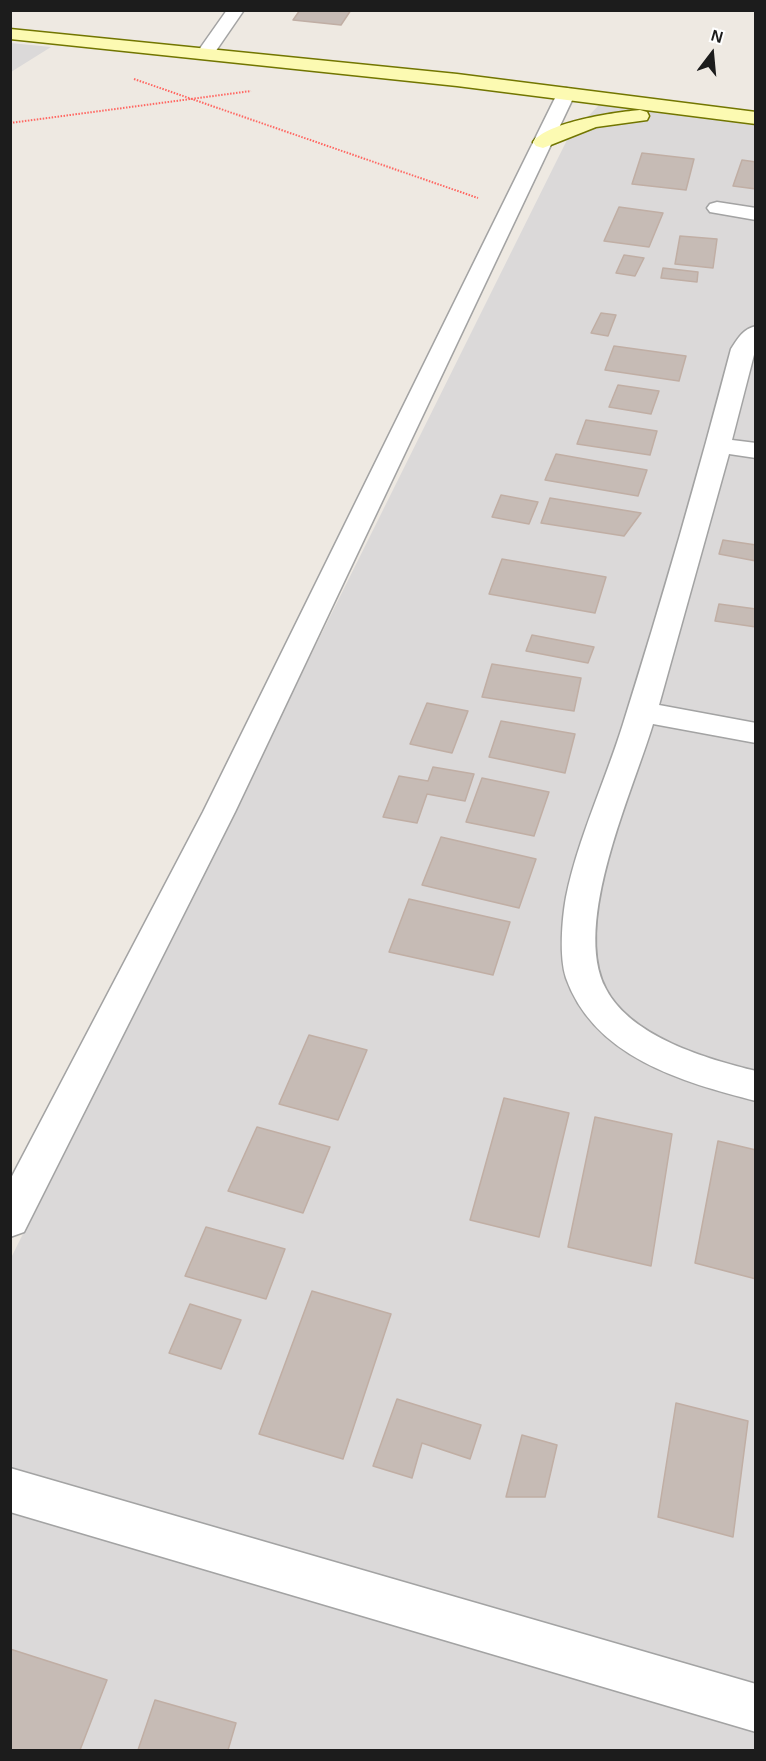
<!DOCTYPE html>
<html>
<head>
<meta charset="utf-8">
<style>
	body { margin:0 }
	#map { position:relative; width:766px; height:1761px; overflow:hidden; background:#eee9e2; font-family:Arial,sans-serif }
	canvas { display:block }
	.frame { position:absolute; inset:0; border:12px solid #1c1c1c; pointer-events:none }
	.north { position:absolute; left:682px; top:24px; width:60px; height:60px; -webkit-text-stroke:4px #fff; paint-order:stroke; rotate:16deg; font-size:16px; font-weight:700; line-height:24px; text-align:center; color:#1c1c1c }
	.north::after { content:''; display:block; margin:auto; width:21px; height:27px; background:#1c1c1c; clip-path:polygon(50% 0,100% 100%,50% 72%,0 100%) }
</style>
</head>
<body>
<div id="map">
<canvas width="766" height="1761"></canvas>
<div class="frame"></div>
<div class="north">N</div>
</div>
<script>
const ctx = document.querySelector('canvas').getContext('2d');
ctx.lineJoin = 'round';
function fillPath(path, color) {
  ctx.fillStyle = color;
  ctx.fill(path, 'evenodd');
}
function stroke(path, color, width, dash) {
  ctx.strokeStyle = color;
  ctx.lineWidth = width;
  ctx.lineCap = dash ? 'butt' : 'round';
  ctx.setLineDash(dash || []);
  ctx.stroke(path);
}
fillPath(new Path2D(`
	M11,43L51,47L11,72Z
	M600,104L755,122V1750H11L10,1260L569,136Z`), '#dbd9d9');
const building = new Path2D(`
	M300,10H351L341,25L293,20Z
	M642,153L694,159L686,190L632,184Z
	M742,160L756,162V189L733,186Z
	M619,207L663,213L649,247L604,241Z
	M680,236L717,239L713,268L675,264Z
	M624,255L644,258L635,276L616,273Z
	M663,268L698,272L697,282L661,278Z
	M601,313L616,315L608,336L591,333Z
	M614,346L686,356L679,381L605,370Z
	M618,385L659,391L651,414L609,407Z
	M586,420L657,431L650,455L577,444Z
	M556,454L647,470L638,496L545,480Z
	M501,495L538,502L529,524L492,517Z
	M550,498L641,513L624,536L541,523Z
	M723,540L756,545V561L719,554Z
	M502,559L606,577L595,613L489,594Z
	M719,604L756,609V627L715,621Z
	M532,635L594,647L588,663L526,651Z
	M492,664L581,678L574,711L482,697Z
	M427,703L468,711L452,753L410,744Z
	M501,721L575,734L565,773L489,757Z
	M433,767L474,774L465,801L427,794L417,823L383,817L399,776L428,781Z
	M482,778L549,792L534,836L466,822Z
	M441,837L536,859L519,908L422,885Z
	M409,899L510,922L493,975L389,952Z
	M309,1035L367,1050L338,1120L279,1104Z
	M504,1098L569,1113L539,1237L470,1220Z
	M595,1117L672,1134L651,1266L568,1247Z
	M257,1127L330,1147L303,1213L228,1191Z
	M718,1141L756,1150V1279L695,1263Z
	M206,1227L285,1249L266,1299L185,1276Z
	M312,1291L391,1314L343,1459L259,1434Z
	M190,1304L241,1320L221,1369L169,1353Z
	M397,1399L481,1425L470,1459L422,1443L412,1478L373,1466Z
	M676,1403L748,1421L733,1537L658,1517Z
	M522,1435L557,1445L545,1497H506Z
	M10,1649L107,1680L80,1750H10Z
	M155,1700L236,1723L228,1750H138Z`);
fillPath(building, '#c6bbb5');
stroke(building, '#c0aea4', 1.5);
const street = new Path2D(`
	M227,10H244L211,58H199L196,54Z
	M566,88L573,90L575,94L235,812L24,1232L10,1237V1180L203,812L557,94L559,90Z
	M717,202L756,208V220L710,212L707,208L710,204Z
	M756,326V347L732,440L756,443V458L729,454L659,705L756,723V743L653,724C633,791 571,924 606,989C631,1037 707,1059 756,1071V1101C682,1082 594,1057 566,978C559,957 562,919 566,897C578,838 605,782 623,724C662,600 698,475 731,349C738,338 743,329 756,326Z
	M10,1468L756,1684V1732L10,1512Z`);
const secondary = new Path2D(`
	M10,29L457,74L756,112V124L457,86L10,39Z
	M640,110L647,112L649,116L647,120L596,127L543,148L536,146L533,142C547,122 616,112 640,110Z`);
stroke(street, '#a3a3a3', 3);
stroke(secondary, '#727601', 3);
stroke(new Path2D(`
	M134,79L478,198
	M10,123L251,91`), '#ff6762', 2, [1.5, 1.5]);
fillPath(street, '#fff');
fillPath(secondary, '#fcfab2');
</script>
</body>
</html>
